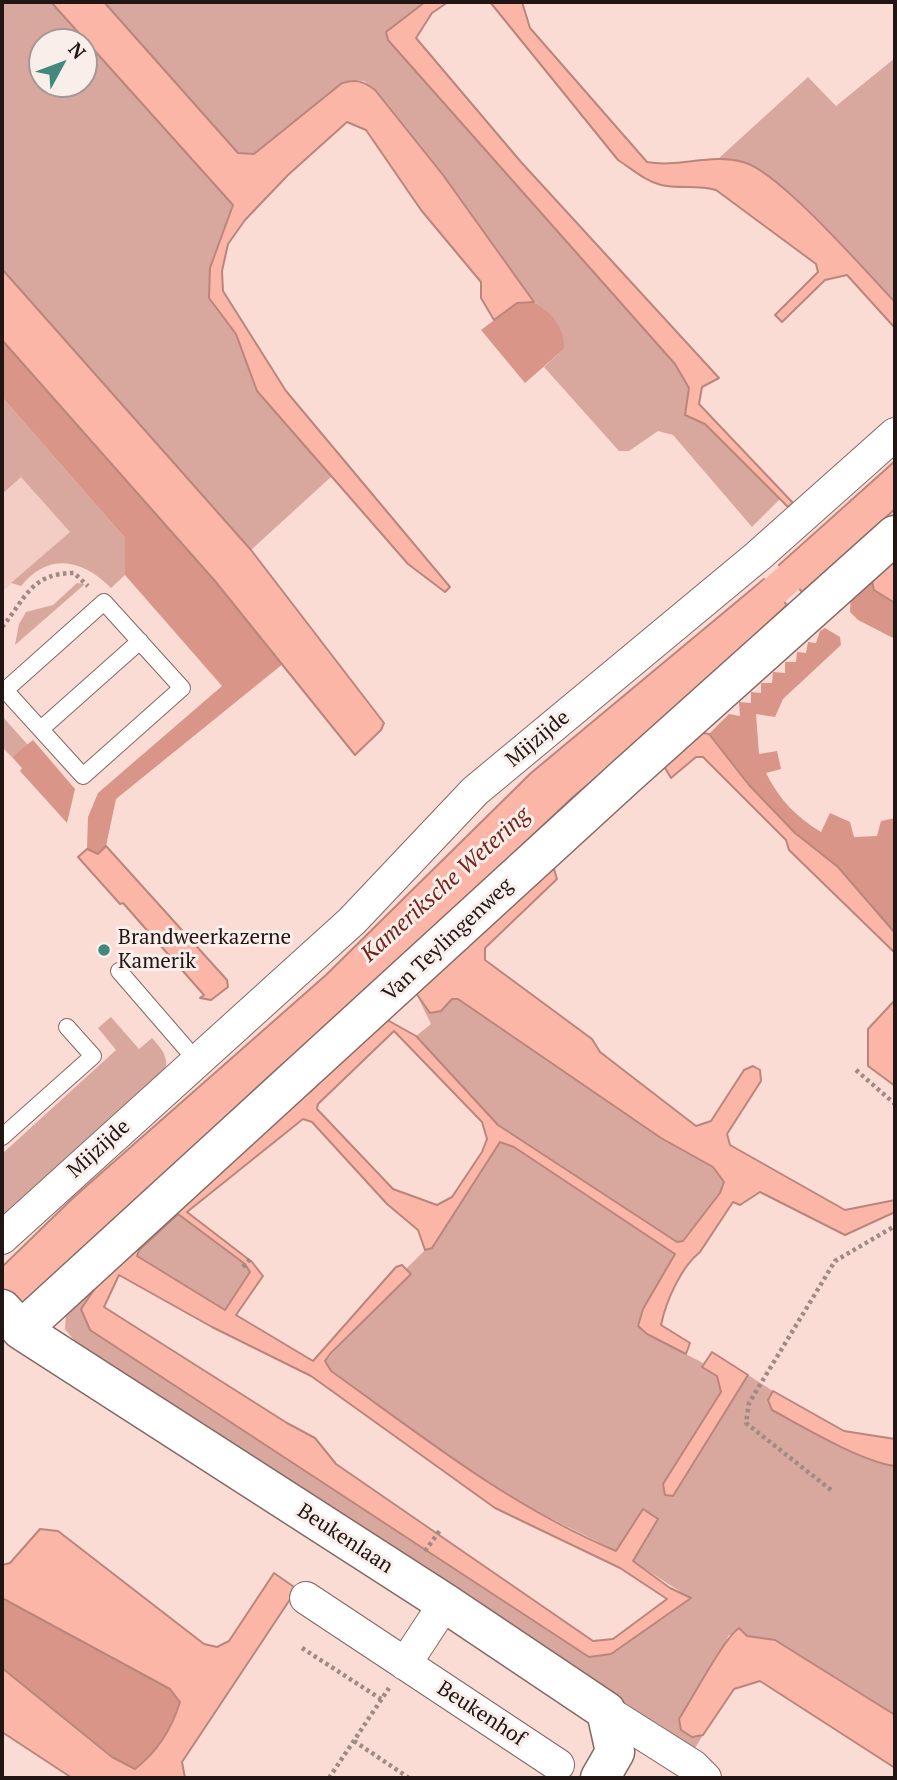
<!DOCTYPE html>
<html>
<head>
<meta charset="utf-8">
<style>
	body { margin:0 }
	#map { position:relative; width:897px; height:1780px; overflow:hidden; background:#fbdcd5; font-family:"PT Serif",serif }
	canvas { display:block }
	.frame { position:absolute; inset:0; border:4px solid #211614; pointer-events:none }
	.north { position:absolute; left:28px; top:28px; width:70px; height:70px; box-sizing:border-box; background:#faeeeb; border:2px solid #a39895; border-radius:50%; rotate:49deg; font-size:19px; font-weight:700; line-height:28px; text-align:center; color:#211614 }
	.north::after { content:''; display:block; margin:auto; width:24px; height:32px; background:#43887c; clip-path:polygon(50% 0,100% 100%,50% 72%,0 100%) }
</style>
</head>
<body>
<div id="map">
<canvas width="897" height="1780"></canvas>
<div class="frame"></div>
<div class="north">N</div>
</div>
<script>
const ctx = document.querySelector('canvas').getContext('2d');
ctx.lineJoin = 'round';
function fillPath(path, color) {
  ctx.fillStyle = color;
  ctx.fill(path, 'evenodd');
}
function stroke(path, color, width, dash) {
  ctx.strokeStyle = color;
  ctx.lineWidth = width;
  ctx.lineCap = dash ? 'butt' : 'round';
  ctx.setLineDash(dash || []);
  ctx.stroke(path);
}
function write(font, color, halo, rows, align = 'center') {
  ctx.font = font + ' "PT Serif",serif';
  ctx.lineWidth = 6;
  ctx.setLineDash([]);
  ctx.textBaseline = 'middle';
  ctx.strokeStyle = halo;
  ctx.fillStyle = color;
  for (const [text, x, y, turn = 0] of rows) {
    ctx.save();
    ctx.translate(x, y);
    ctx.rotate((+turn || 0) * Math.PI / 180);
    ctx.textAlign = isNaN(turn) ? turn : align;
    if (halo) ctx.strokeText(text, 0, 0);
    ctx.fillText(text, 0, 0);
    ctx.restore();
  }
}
fillPath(new Path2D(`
	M2,397L70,532L2,592Z`), '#f3ccc4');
fillPath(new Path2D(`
	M2,2H51L233,205L210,268L209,298L236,334L257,391L332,476L251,550L2,269ZM42,42H84V84H42Z
	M104,2H425L386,32L388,40L675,364L689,388L685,415L705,424L780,499L752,527L673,435L658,431L629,451H619L544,367L564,349L545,309L534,302L443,175L375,90L364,81L354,80L342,83L254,154L238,153Z
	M895,58V303L794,196L753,165L718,159L808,77L836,106Z
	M2,397L125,538V575L111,588C82,559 49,552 21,586L11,583L70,532L21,477L2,494Z
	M77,583L85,584L15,645L19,624L26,612L53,605Z
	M2,716L28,745L12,757L2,747Z
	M416,993L441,1011L452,998L458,999L661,1138L713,1167L725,1182L720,1193L682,1241L677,1242L498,1125L416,1036L431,1024Z
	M111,1017L139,1049L152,1038C164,1051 169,1058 165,1076L2,1226V1154L116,1050L98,1028Z
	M500,1142L514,1147L675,1254L638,1326L647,1334L703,1363L702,1367L717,1376L721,1392L663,1484L665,1495L673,1496L748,1375L773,1391L768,1400C802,1423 854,1462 895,1466V1715L775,1640L729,1635L714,1666L692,1737L703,1735L692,1753L77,1344L65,1329L66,1313L116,1250L90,1330L325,1483L611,1654L690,1598L633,1561L658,1519L643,1509L616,1551L502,1494L331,1371L325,1361L410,1274L406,1269L425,1250L432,1248Z
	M178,1214L245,1264L250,1272L225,1310L137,1256L139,1250Z`), '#d8a79d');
fillPath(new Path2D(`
	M527,300C547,305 566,328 564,349L525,383L481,330L517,303Z
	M2,340L215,581L284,663L116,799L106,846L98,854L87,849L88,817L98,793L222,686L125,575V538L2,397Z
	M871,576L874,590L895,603V639L858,620L850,612L851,593Z
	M825,628L840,637L841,645L783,699L775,717L756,714L759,754L777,751L781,769L766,773C779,799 796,817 821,832L830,813L850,822L854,837L877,836L881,821L895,818V933L838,867L795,833L749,785L709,734L729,714L740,716L739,702L751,703V692L761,693V683H772L773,672L785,673V662H796L797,652L806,653L808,642L816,643L820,631Z
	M33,740L75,789L67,823L20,771L22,768L12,757Z
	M2,1598L170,1689L180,1702C172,1728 157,1752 135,1769L123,1765L2,1668Z`), '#d89588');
const water = new Path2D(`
	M51,2H104L238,153L254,154L342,83C357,79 363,81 375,90L443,175L534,302L517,303L494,320L481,298V282L421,210L366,130L347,122L288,175L245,220L228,244L222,271L223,291L286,391L450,587L445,592L408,564L257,391L236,334L209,298L210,268L233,205Z
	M425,2H448L432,13L416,38L521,162L719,378L702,387L699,404L793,503L788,507L705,424L685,415L689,388L675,364L388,40L386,32Z
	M490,2H522L530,28L647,162C679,168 710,153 743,162C779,171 865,271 895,302V328L847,275L825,280L782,322L775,315L818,272L816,264L716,190C698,185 677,189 661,185C645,181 632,169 618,160Z
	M2,269L251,550L384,723L381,730L355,755L215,581L2,340Z
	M895,461V509L802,592L779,565Z
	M895,550V603L874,590L871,576Z
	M764,579L787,605L659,725L573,797L347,1011L278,1068L2,1326V1267L74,1197L326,975L531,773Z
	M697,732L709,734L749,785L795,833L838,867L895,933V953L789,850L786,840L703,757H696L671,778L662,763Z
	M106,846L227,980L228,987L211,1000L200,998L204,995L123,903L120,904L78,857L87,849L98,854Z
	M554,869L557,879L485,948V960L592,1039L600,1052L696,1126L711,1121L744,1070L753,1066L760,1070L761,1081L727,1134L730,1145L845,1210L895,1200V1212L845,1235L760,1192L740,1205L733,1202L700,1252C681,1267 666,1301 661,1325L690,1343L686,1354L647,1334L638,1326L643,1309L675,1254L514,1147L500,1142L432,1248L425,1250L418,1230L387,1204L312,1122L303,1119L187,1212L252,1262L263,1276L236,1315L313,1361L396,1267L402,1265L411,1274L330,1354L325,1361L331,1371C425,1438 509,1506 616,1551L643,1509L658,1519L633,1561L670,1588L691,1598L611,1654L589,1657L90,1330L81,1309L108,1269L247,1141L311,1091L382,1017L416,1036L498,1125L677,1242L683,1241L720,1193L724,1182L713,1167L661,1138L458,999H452L441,1011L430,1013L416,993L536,877ZM394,1031L482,1122L487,1139L482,1152L452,1197L437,1205L393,1189L317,1109L318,1104ZM178,1214L245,1264L250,1272L225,1310L137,1256L139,1250ZM119,1275L212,1327L311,1376L495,1508L620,1568L667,1599L613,1639L593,1641L336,1464L315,1438L287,1423L104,1307Z
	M895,1000V1086L868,1066V1029Z
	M712,1352L748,1375L673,1496L665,1495L663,1484L721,1392L717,1376L702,1367Z
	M773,1391L844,1431L895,1439V1466C862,1462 803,1427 772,1410L768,1400Z
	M40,1529L58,1531L204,1644L217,1647L229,1641L274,1573L297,1589L182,1762L185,1778H72L2,1732V1668L112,1757L135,1769C157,1752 172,1728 180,1702L170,1689L2,1598V1565L10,1563Z
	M739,1628L747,1636L775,1640L895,1715V1768L760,1681L734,1689L703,1735L692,1737L681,1730L679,1719C692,1699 724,1638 739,1628Z`);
fillPath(water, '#fcb6a8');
stroke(water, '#ba867c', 2);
stroke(new Path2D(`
	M744,618L819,551`), '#fcb6a8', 30);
const service = new Path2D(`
	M2,693L104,602L182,688L83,776L5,690
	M41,729L140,641
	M119,971L196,1060
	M2,1137L93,1056L67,1027`);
const minor = new Path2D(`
	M2,1238L352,921L475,791L758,556L895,434
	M306,1598L558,1765
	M405,1664L445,1603
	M606,1711L693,1766L705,1778`);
const tertiary = new Path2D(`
	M2,1309L21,1330L445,1603L606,1711L615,1752L600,1778
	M21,1330L625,777L895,535`);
stroke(service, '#836863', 18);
stroke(minor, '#836863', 34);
stroke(tertiary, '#836863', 41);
stroke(new Path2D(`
	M2,627C25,600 30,573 74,573L88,586
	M856,1070L895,1104
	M243,1267L251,1258
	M831,1490L746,1423L749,1403L835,1261L895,1226
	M425,1551L441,1529
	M302,1648L381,1699
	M354,1741L409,1778
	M329,1778L389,1688`), '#a08a85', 4.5, [3.5, 3.5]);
stroke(service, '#fff', 16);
stroke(minor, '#fff', 32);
stroke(tertiary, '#fff', 38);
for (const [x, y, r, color] of [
	[104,950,7,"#43887c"]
]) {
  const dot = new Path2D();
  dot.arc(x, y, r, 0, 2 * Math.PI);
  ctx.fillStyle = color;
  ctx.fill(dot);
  stroke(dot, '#faeeeb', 2.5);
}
write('21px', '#211614', '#faeeeb', [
	["Mijzijde",538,739,-40],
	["Van Teylingenweg",448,940,-43],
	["Mijzijde",99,1149,-42],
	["Beukenlaan",345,1539,33],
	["Beukenhof",481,1714,33]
]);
write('21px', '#211614', '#faeeeb', [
	["Brandweerkazerne",118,938],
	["Kamerik",118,962]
], 'left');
write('italic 23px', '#742418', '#faeeeb', [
	["Kameriksche Wetering",446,885,-42]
]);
</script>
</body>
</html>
